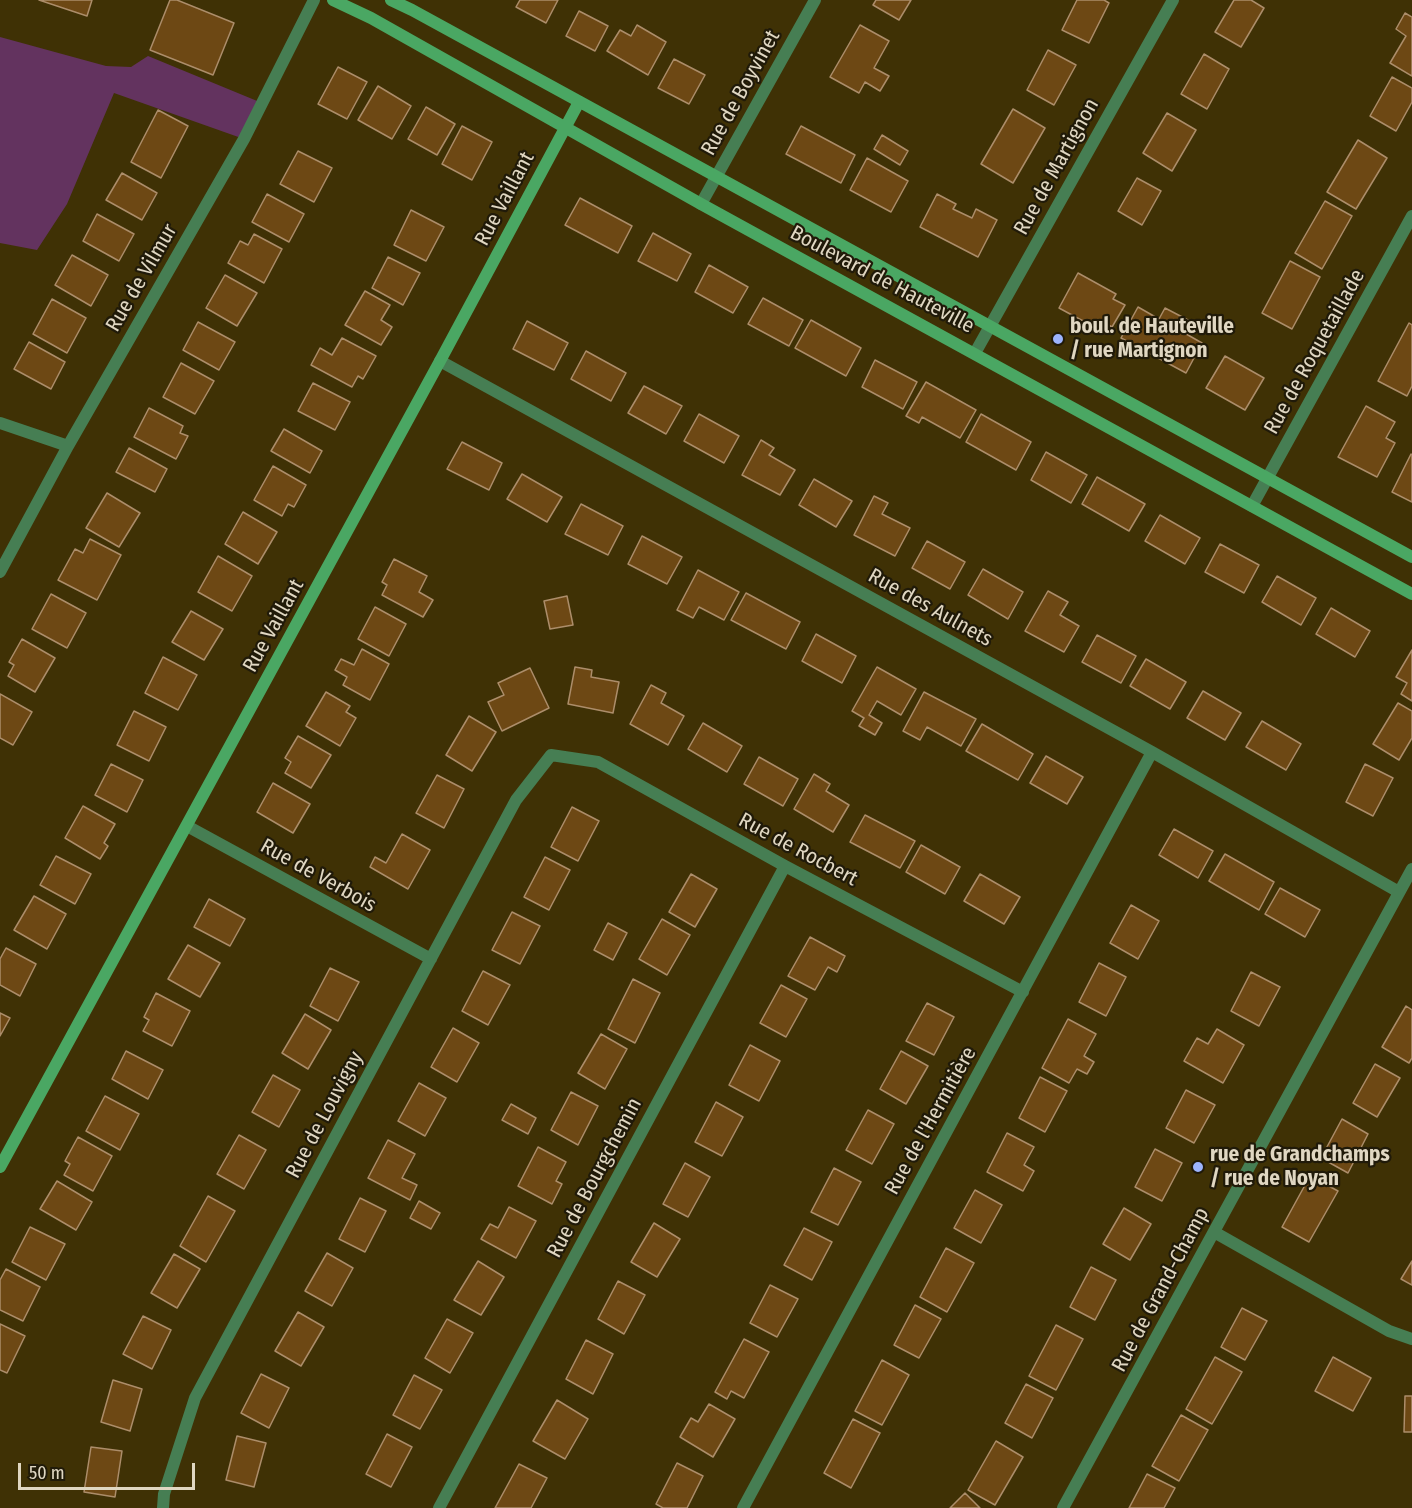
<!DOCTYPE html>
<html>
<head>
<meta charset="utf-8">
<style>
	body { margin:0 }
	#map { position:relative; width:1412px; height:1508px; overflow:hidden; background:#3f3105; font-family:"Fira Sans Condensed",sans-serif }
	canvas { display:block }
	.scale { position:absolute; left:18px; top:1463px; width:177px; height:27px; box-sizing:border-box; border:3px solid #e0d7c2; border-top:0; padding-left:8px; font-size:18px; line-height:21px; white-space:nowrap; color:#e0d7c2; -webkit-text-stroke:4px #201a09; paint-order:stroke }
</style>
</head>
<body>
<div id="map">
<canvas width="1412" height="1508"></canvas>
<div class="scale">50 m</div>
</div>
<script>
const ctx = document.querySelector('canvas').getContext('2d');
ctx.lineJoin = 'round';
function fillPath(path, color) {
  ctx.fillStyle = color;
  ctx.fill(path, 'evenodd');
}
function stroke(path, color, width, dash) {
  ctx.strokeStyle = color;
  ctx.lineWidth = width;
  ctx.lineCap = dash ? 'butt' : 'round';
  ctx.setLineDash(dash || []);
  ctx.stroke(path);
}
function write(font, color, halo, rows, align = 'center') {
  ctx.font = font + ' "Fira Sans Condensed",sans-serif';
  ctx.lineWidth = 4.5;
  ctx.setLineDash([]);
  ctx.textBaseline = 'middle';
  ctx.strokeStyle = halo;
  ctx.fillStyle = color;
  for (const [text, x, y, turn = 0] of rows) {
    ctx.save();
    ctx.translate(x, y);
    ctx.rotate((+turn || 0) * Math.PI / 180);
    ctx.textAlign = isNaN(turn) ? turn : align;
    if (halo) ctx.strokeText(text, 0, 0);
    ctx.fillText(text, 0, 0);
    ctx.restore();
  }
}
fillPath(new Path2D(`
	M0,37L106,66L131,67L148,56L262,103L244,139L114,93L67,204L37,250L0,243Z`), '#63335f');
const building = new Path2D(`
	M39,0H92L87,16Z
	M170,0H177L234,23L213,75L150,50Z
	M520,0H558L546,23L516,7Z
	M876,0H911L899,20L873,5Z
	M1077,0H1104L1109,3L1089,43L1062,30Z
	M1234,0H1251L1264,8L1241,47L1215,32Z
	M579,11L608,26L595,51L566,36Z
	M1405,13L1412,17V76L1390,63L1406,36L1396,29Z
	M637,25L666,42L648,75L607,51L620,30L631,36Z
	M860,25L889,41L874,68L889,76L880,91L865,82L859,93L830,77Z
	M1048,50L1076,65L1054,105L1027,90Z
	M1204,54L1229,69L1207,109L1181,94Z
	M674,59L705,75L689,104L658,88Z
	M338,67L367,82L347,119L318,104Z
	M1392,77L1412,88V102L1396,131L1370,116Z
	M378,86L411,106L392,139L358,120Z
	M426,107L455,124L437,155L408,139Z
	M1013,109L1045,128L1013,183L981,164Z
	M158,110L188,126L161,178L131,162Z
	M1167,113L1196,130L1172,171L1143,153Z
	M462,126L492,142L472,180L442,164Z
	M801,126L855,155L841,183L786,154Z
	M882,135L908,151L900,165L874,149Z
	M1358,140L1387,158L1356,209L1327,192Z
	M298,151L332,168L314,202L280,184Z
	M867,158L908,181L891,212L850,190Z
	M122,173L157,193L142,220L106,200Z
	M1137,178L1161,191L1142,225L1118,211Z
	M267,194L304,214L289,242L252,222Z
	M937,194L956,204L953,209L972,218L976,209L997,220L978,257L920,227Z
	M580,198L632,226L618,253L565,225Z
	M1325,201L1352,216L1322,269L1295,253Z
	M411,210L444,227L426,261L394,245Z
	M97,214L134,234L119,261L83,241Z
	M653,233L691,254L677,281L638,261Z
	M254,234L282,249L264,283L228,263L240,241L248,245Z
	M72,255L108,275L91,306L55,285Z
	M388,257L420,273L403,305L372,288Z
	M1290,261L1320,277L1292,329L1262,313Z
	M709,265L748,287L733,313L695,292Z
	M1078,273L1116,294L1113,299L1125,305L1112,327L1102,321L1098,329L1059,308Z
	M225,275L257,293L237,326L206,308Z
	M365,291L390,305L381,320L392,327L381,345L345,325Z
	M763,298L803,320L789,346L748,324Z
	M52,299L86,318L67,353L33,334Z
	M1138,307L1159,319L1165,308L1188,320L1181,331L1202,343L1186,373L1121,338Z
	M811,320L861,348L846,376L795,348Z
	M527,321L568,343L554,370L513,349Z
	M198,322L235,342L219,370L183,350Z
	M1409,323L1412,325V386L1407,396L1378,381Z
	M342,338L376,356L363,379L358,376L352,387L311,365L320,348L332,355Z
	M29,342L65,362L51,389L14,369Z
	M586,351L626,373L611,401L571,379Z
	M1225,356L1264,378L1245,410L1206,388Z
	M875,360L917,382L903,409L862,387Z
	M181,363L214,381L195,414L163,397Z
	M926,382L976,410L960,438L922,417L919,423L906,416Z
	M313,383L350,402L335,430L298,411Z
	M644,386L682,406L666,434L628,413Z
	M1366,406L1395,422L1386,438L1395,443L1377,477L1338,457Z
	M149,408L183,426L180,433L188,436L176,459L134,437Z
	M699,414L739,436L724,463L684,441Z
	M981,414L1031,442L1016,470L966,442Z
	M284,429L322,451L310,473L271,451Z
	M761,440L774,448L769,455L795,470L780,495L742,475Z
	M462,442L502,463L489,490L447,469Z
	M129,448L167,469L155,492L116,472Z
	M1046,452L1087,475L1071,503L1031,480Z
	M1411,454L1412,455V502L1392,492Z
	M273,466L306,485L294,507L288,504L282,516L254,500Z
	M522,474L562,497L547,522L507,499Z
	M1097,477L1145,504L1129,531L1082,504Z
	M814,479L852,501L836,527L799,505Z
	M107,493L140,513L119,547L86,528Z
	M874,496L888,503L882,514L910,528L895,556L854,535Z
	M581,504L623,526L608,555L565,534Z
	M243,512L277,532L258,564L225,544Z
	M1160,515L1200,538L1185,564L1145,541Z
	M642,536L682,557L667,584L628,564Z
	M90,539L121,555L97,600L58,580L75,549L83,553Z
	M927,541L965,562L950,589L912,568Z
	M1220,544L1259,565L1244,593L1205,572Z
	M218,556L252,576L232,611L198,592Z
	M394,559L427,576L419,592L433,600L423,617L382,595L387,585L382,582Z
	M983,569L1023,592L1008,619L968,595Z
	M698,570L739,592L724,620L699,607L693,618L677,610Z
	M1277,576L1316,598L1301,625L1262,602Z
	M1048,591L1068,602L1060,615L1079,626L1064,652L1025,631Z
	M746,593L800,622L786,649L731,620Z
	M51,594L86,613L67,648L32,629Z
	M567,596L573,625L550,629L544,601Z
	M375,607L406,624L389,656L358,639Z
	M1331,608L1370,631L1355,657L1316,634Z
	M191,611L223,629L204,660L172,642Z
	M816,634L856,656L842,683L802,661Z
	M1097,635L1136,656L1121,683L1082,662Z
	M22,639L55,658L35,692L8,676L14,665L9,662Z
	M362,649L389,664L370,700L343,685L347,677L335,670L341,659L354,665Z
	M1412,650V701L1401,694L1407,683L1396,677Z
	M163,657L197,675L178,710L145,693Z
	M1146,659L1186,682L1170,709L1130,686Z
	M575,667L592,670L591,677L619,682L613,713L568,704Z
	M877,667L916,689L901,715L877,701L869,715L882,723L875,735L859,726L864,718L852,711Z
	M530,668L549,708L502,731L488,702L504,695L498,683Z
	M651,685L666,693L661,703L684,716L668,745L630,724Z
	M1203,691L1241,713L1225,740L1187,718Z
	M326,692L350,706L346,712L356,718L340,746L306,726Z
	M924,692L976,719L961,746L927,727L920,740L903,731Z
	M0,694L32,712L13,745L0,738Z
	M1398,703L1412,711V738L1399,760L1373,744Z
	M134,711L166,727L149,761L117,745Z
	M469,716L496,732L472,771L446,755Z
	M1262,721L1301,744L1286,770L1246,747Z
	M703,723L742,746L727,772L688,749Z
	M982,724L1033,754L1018,780L966,751Z
	M298,736L331,755L311,788L285,773L291,762L285,758Z
	M1046,756L1083,777L1067,804L1030,783Z
	M759,757L798,779L783,806L744,784Z
	M111,764L143,780L127,812L95,795Z
	M1365,764L1393,778L1373,816L1346,802Z
	M814,774L830,784L826,791L849,805L833,832L794,809Z
	M437,775L464,789L444,828L416,813Z
	M273,783L310,804L293,833L257,812Z
	M83,806L115,824L104,843L108,846L100,859L65,838Z
	M572,807L599,821L578,861L551,847Z
	M865,815L915,841L900,868L850,842Z
	M1174,829L1213,851L1198,878L1159,855Z
	M402,834L430,850L408,889L370,867L375,857L386,863Z
	M921,845L960,867L945,894L906,872Z
	M1225,854L1274,882L1259,910L1209,881Z
	M56,856L91,874L75,904L40,885Z
	M545,857L570,870L549,910L524,897Z
	M691,874L717,889L695,927L669,912Z
	M980,874L1020,897L1004,924L964,901Z
	M1280,888L1320,910L1305,937L1265,914Z
	M34,896L66,914L47,949L14,930Z
	M209,899L245,919L230,946L194,927Z
	M1131,905L1159,921L1138,959L1110,943Z
	M512,912L540,926L520,964L492,950Z
	M662,919L690,935L667,975L639,959Z
	M608,923L627,933L613,960L594,950Z
	M810,937L845,956L837,972L828,967L815,990L788,976Z
	M188,945L220,963L200,997L168,979Z
	M6,948L36,964L20,996L0,985V959Z
	M1099,963L1126,977L1106,1016L1079,1002Z
	M330,968L359,982L338,1021L310,1006Z
	M483,971L510,985L488,1025L462,1011Z
	M1251,972L1280,987L1259,1026L1231,1011Z
	M633,979L660,993L635,1043L608,1029Z
	M781,985L807,999L786,1037L760,1023Z
	M156,993L190,1011L172,1046L143,1031L149,1020L144,1017Z
	M927,1003L954,1017L934,1055L906,1041Z
	M1406,1006L1412,1010V1058L1409,1063L1382,1047Z
	M0,1013L10,1018L0,1036Z
	M305,1014L331,1030L308,1069L282,1053Z
	M1068,1019L1096,1034L1084,1056L1094,1062L1087,1074L1077,1069L1069,1083L1042,1068Z
	M453,1028L479,1043L457,1082L431,1067Z
	M1217,1029L1244,1045L1223,1083L1184,1061L1197,1038L1208,1044Z
	M601,1034L627,1049L605,1089L578,1073Z
	M750,1045L780,1061L759,1101L729,1085Z
	M126,1051L163,1070L148,1099L112,1079Z
	M901,1051L928,1066L906,1104L880,1089Z
	M1375,1064L1400,1078L1377,1117L1353,1103Z
	M273,1075L300,1090L279,1127L252,1112Z
	M1040,1077L1067,1091L1045,1132L1019,1118Z
	M419,1083L446,1098L425,1136L398,1121Z
	M1186,1090L1215,1105L1194,1143L1166,1128Z
	M571,1092L598,1106L578,1145L551,1130Z
	M105,1096L139,1114L120,1150L86,1131Z
	M716,1102L743,1117L722,1156L695,1142Z
	M511,1104L536,1118L528,1134L502,1120Z
	M868,1110L894,1124L872,1164L846,1150Z
	M1342,1119L1368,1134L1348,1173L1321,1158Z
	M1007,1133L1034,1147L1024,1165L1034,1171L1023,1191L987,1172Z
	M239,1135L266,1150L244,1189L217,1174Z
	M78,1137L112,1156L93,1191L64,1175L70,1164L65,1161Z
	M388,1140L415,1154L402,1178L417,1185L410,1200L368,1178Z
	M538,1147L566,1162L556,1181L562,1184L552,1204L518,1186Z
	M1155,1149L1182,1163L1162,1201L1135,1187Z
	M685,1163L710,1177L688,1217L663,1204Z
	M834,1168L861,1182L838,1225L811,1212Z
	M1310,1176L1338,1191L1309,1242L1282,1227Z
	M57,1181L92,1202L76,1230L40,1209Z
	M975,1190L1002,1205L981,1243L954,1228Z
	M208,1196L235,1211L206,1262L180,1246Z
	M360,1198L386,1211L365,1252L339,1239Z
	M419,1201L440,1213L431,1229L410,1218Z
	M509,1207L536,1221L516,1258L481,1239L490,1224L498,1228Z
	M1124,1208L1151,1224L1130,1260L1103,1244Z
	M654,1223L680,1239L657,1277L631,1262Z
	M30,1227L65,1244L46,1280L12,1262Z
	M804,1228L832,1242L812,1280L784,1265Z
	M946,1248L974,1263L947,1312L920,1297Z
	M327,1253L353,1268L332,1306L305,1291Z
	M174,1254L200,1269L177,1308L151,1293Z
	M478,1261L504,1277L481,1315L454,1300Z
	M1412,1261V1285L1401,1279Z
	M1091,1267L1116,1280L1095,1320L1070,1307Z
	M6,1269L40,1287L23,1321L0,1310V1280Z
	M618,1281L645,1295L624,1334L598,1319Z
	M770,1285L798,1299L777,1337L750,1323Z
	M915,1305L941,1319L919,1358L894,1345Z
	M1242,1308L1267,1321L1245,1360L1221,1347Z
	M298,1312L324,1327L301,1366L275,1351Z
	M143,1316L171,1330L152,1369L123,1354Z
	M447,1319L473,1333L450,1373L425,1358Z
	M0,1324L25,1336L7,1373L0,1370Z
	M1056,1325L1083,1339L1056,1390L1029,1376Z
	M744,1339L769,1352L744,1398L731,1391L727,1399L715,1392Z
	M586,1340L613,1354L593,1394L566,1379Z
	M1215,1357L1242,1372L1212,1424L1186,1409Z
	M1333,1357L1371,1378L1353,1411L1315,1391Z
	M882,1360L909,1375L882,1425L855,1411Z
	M261,1374L289,1388L269,1428L241,1413Z
	M414,1375L442,1390L420,1429L393,1415Z
	M113,1380L142,1389L130,1431L101,1422Z
	M1026,1384L1053,1398L1032,1438L1005,1423Z
	M1405,1396H1412V1432H1404Z
	M557,1400L588,1419L565,1459L533,1441Z
	M709,1404L735,1419L713,1457L680,1437L691,1418L698,1422Z
	M1181,1415L1208,1430L1179,1481L1152,1466Z
	M853,1419L880,1433L851,1488L824,1473Z
	M387,1434L412,1447L391,1487L366,1474Z
	M237,1436L266,1443L254,1487L226,1480Z
	M996,1441L1023,1457L995,1505L968,1490Z
	M91,1447L122,1451L115,1497L84,1492Z
	M677,1463L703,1476L687,1508H663L656,1504Z
	M519,1464L547,1478L531,1508H495Z
	M1147,1474L1175,1488L1164,1508H1129Z
	M965,1493L980,1508H950Z`);
fillPath(building, '#6d4814');
stroke(building, '#ac8d6a', 1.5);
stroke(new Path2D(`
	M701,204L815,0
	M975,353L1173,0
	M440,361L1152,752L1399,892
	M0,423L68,446
	M1252,506L1412,216
	M0,572L68,446L244,139L314,0
	M187,826L431,959
	M1214,1232L1389,1331L1412,1339
	M163,1508L164,1494L195,1398L516,800L551,755L598,762L785,866L1023,992
	M439,1508L785,866
	M743,1508L1152,752
	M1063,1508L1412,869`), '#467e53', 12);
stroke(new Path2D(`
	M333,0L371,18L701,204L1412,594
	M391,0L412,10L1412,557
	M0,1167L440,361L579,102`), '#4aa763', 12);
for (const [x, y, r, color] of [
	[1058,339,6,"#9db4fd"],
	[1198,1167,6,"#9db4fd"]
]) {
  const dot = new Path2D();
  dot.arc(x, y, r, 0, 2 * Math.PI);
  ctx.fillStyle = color;
  ctx.fill(dot);
  stroke(dot, '#201a09', 2);
}
write('21px', '#e0d7c2', '#201a09', [
	["Rue de Boyvinet",741,93,-61],
	["Rue de Martignon",1057,167,-61],
	["Rue Vaillant",505,199,-62],
	["Rue de Vilmur",142,278,-60],
	["Boulevard de Hauteville",882,280,28],
	["Rue de Roquetaillade",1315,352,-61],
	["Rue des Aulnets",930,608,29],
	["Rue Vaillant",274,626,-61],
	["Rue de Rocbert",798,850,28],
	["Rue de Verbois",318,876,29],
	["Rue de Louvigny",325,1115,-62],
	["Rue de l'Hermitière",931,1121,-61],
	["Rue de Bourgchemin",595,1178,-62],
	["Rue de Grand-Champ",1161,1290,-62]
]);
write('bold 21px', '#e0d7c2', '#201a09', [
	["boul. de Hauteville",1070,327],
	["/ rue Martignon",1070,351],
	["rue de Grandchamps",1210,1155],
	["/ rue de Noyan",1210,1179]
], 'left');
</script>
</body>
</html>
